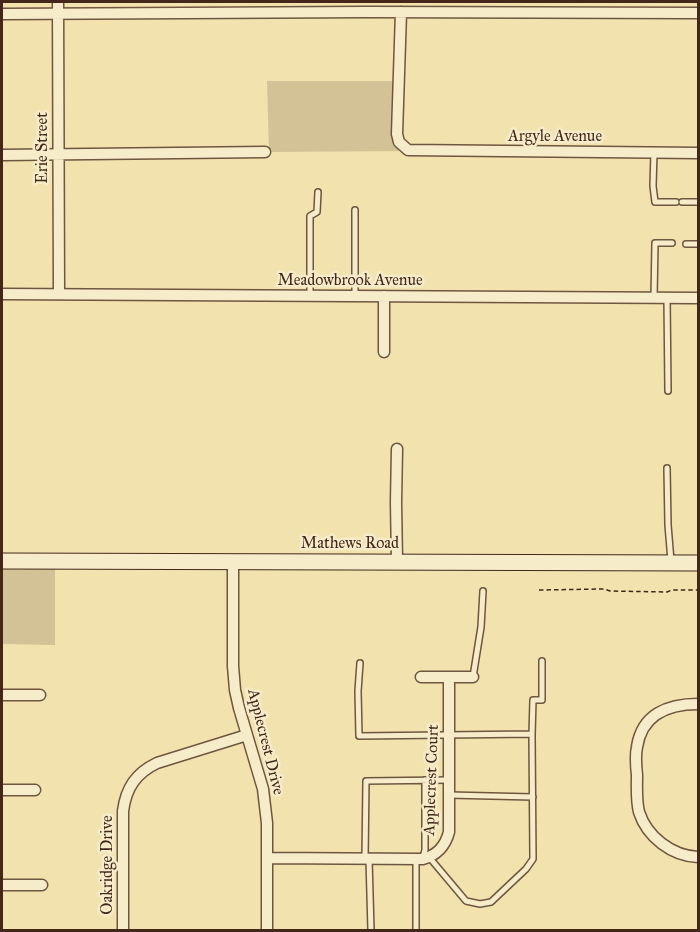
<!DOCTYPE html>
<html>
<head>
<meta charset="utf-8">
<style>
	body { margin:0 }
	#map { position:relative; width:700px; height:932px; overflow:hidden; background:#f1e2ae; font-family:"IM FELL Great Primer",serif }
	canvas { display:block }
	.frame { position:absolute; inset:0; border:3px solid #43271b; pointer-events:none }
</style>
</head>
<body>
<div id="map">
<canvas width="700" height="932"></canvas>
<div class="frame"></div>
</div>
<script>
const ctx = document.querySelector('canvas').getContext('2d');
ctx.lineJoin = 'round';
function fillPath(path, color) {
  ctx.fillStyle = color;
  ctx.fill(path, 'evenodd');
}
function stroke(path, color, width, dash) {
  ctx.strokeStyle = color;
  ctx.lineWidth = width;
  ctx.lineCap = dash ? 'butt' : 'round';
  ctx.setLineDash(dash || []);
  ctx.stroke(path);
}
function write(font, color, halo, rows, align = 'center') {
  ctx.font = font + ' "IM FELL Great Primer",serif';
  ctx.lineWidth = 5;
  ctx.setLineDash([]);
  ctx.textBaseline = 'middle';
  ctx.strokeStyle = halo;
  ctx.fillStyle = color;
  for (const [text, x, y, turn = 0] of rows) {
    ctx.save();
    ctx.translate(x, y);
    ctx.rotate((+turn || 0) * Math.PI / 180);
    ctx.textAlign = isNaN(turn) ? turn : align;
    if (halo) ctx.strokeText(text, 0, 0);
    ctx.fillText(text, 0, 0);
    ctx.restore();
  }
}
fillPath(new Path2D(`
	M267,81H398L397,134L411,151L269,152Z
	M2,561H55V645L2,644Z`), '#d3c295');
const lane = new Path2D(`
	M654,152L653,186L655,202H676
	M682,202H698
	M355,210V296
	M686,244H698
	M310,295V216L317,212L318,192
	M654,297L655,243H672
	M667,298L668,391
	M667,468L668,525L671,561
	M360,663L358,691L359,736L532,734
	M473,677L481,627L483,591
	M449,795L533,797
	M423,857L425,850V780
	M429,857L466,901L480,904L491,902L526,869L533,859L532,735L533,700H542V661
	M365,858L366,781L449,780
	M369,859L371,930
	M416,930V859`);
const street = new Path2D(`
	M58,2L59,294
	M401,12L397,134L399,142L408,150L698,153
	M2,14L366,12L698,13
	M2,155L265,152
	M2,294L698,298
	M384,296V352
	M233,562V666L235,690L239,708L263,789L267,823V930
	M397,562L396,502L397,449
	M421,677H473
	M2,695H40
	M698,704C668,704 642,714 637,747C635,756 636,766 637,775C637,787 636,800 639,812C647,837 672,856 698,857
	M2,790H35
	M267,858L423,859C437,855 445,847 449,832V677
	M2,885H42
	M123,930V811C126,788 136,773 157,763L247,735`);
const secondary = new Path2D(`
	M2,561L698,563`);
stroke(lane, '#6e5640', 8);
stroke(street, '#6e5640', 13);
stroke(secondary, '#43271b', 17);
stroke(new Path2D(`
	M539,590L604,589L610,591L667,592L672,590H698`), '#43271b', 1.5, [4.5, 3]);
stroke(lane, '#f6ecca', 5);
stroke(street, '#f6ecca', 10);
stroke(secondary, '#f6ecca', 15);
write('16px', '#43271b', '#f6ecca', [
	["Argyle Avenue",555,137],
	["Erie Street",43,148,-90],
	["Meadowbrook Avenue",350,281],
	["Mathews Road",350,544],
	["Applecrest Drive",265,742,76],
	["Applecrest Court",432,780,-88],
	["Oakridge Drive",108,865,-90]
]);
</script>
</body>
</html>
